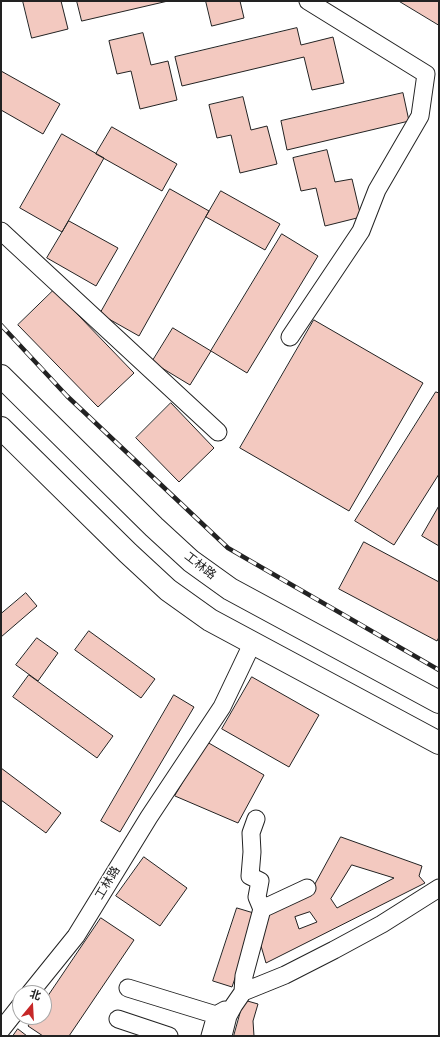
<!DOCTYPE html>
<html>
<head>
<meta charset="utf-8">
<style>
	body { margin:0 }
	#map { position:relative; width:440px; height:1037px; overflow:hidden; background:#fff; font-family:Helvetica,"Noto Sans SC",sans-serif }
	canvas { display:block }
	.frame { position:absolute; inset:0; border:2px solid #222; pointer-events:none }
	.north { position:absolute; left:12px; top:985px; width:40px; height:40px; box-sizing:border-box; background:#fff; border:1px solid #a7a7a7; border-radius:50%; rotate:18deg; font-size:11px; font-weight:700; line-height:16px; text-align:center; color:#222 }
	.north::after { content:''; display:block; margin:auto; width:14px; height:18px; background:#c62828; clip-path:polygon(50% 0,100% 100%,50% 72%,0 100%) }
</style>
</head>
<body>
<div id="map">
<canvas width="440" height="1037"></canvas>
<div class="frame"></div>
<div class="north">北</div>
</div>
<script>
const ctx = document.querySelector('canvas').getContext('2d');
ctx.lineJoin = 'round';
function fillPath(path, color) {
  ctx.fillStyle = color;
  ctx.fill(path, 'evenodd');
}
function stroke(path, color, width, dash) {
  ctx.strokeStyle = color;
  ctx.lineWidth = width;
  ctx.lineCap = dash ? 'butt' : 'round';
  ctx.setLineDash(dash || []);
  ctx.stroke(path);
}
function write(font, color, halo, rows, align = 'center') {
  ctx.font = font + ' Helvetica,"Noto Sans SC",sans-serif';
  ctx.lineWidth = 3;
  ctx.setLineDash([]);
  ctx.textBaseline = 'middle';
  ctx.strokeStyle = halo;
  ctx.fillStyle = color;
  for (const [text, x, y, turn = 0] of rows) {
    ctx.save();
    ctx.translate(x, y);
    ctx.rotate((+turn || 0) * Math.PI / 180);
    ctx.textAlign = isNaN(turn) ? turn : align;
    if (halo) ctx.strokeText(text, 0, 0);
    ctx.fillText(text, 0, 0);
    ctx.restore();
  }
}
const building = new Path2D(`
	M23,1H61L68,29L32,38Z
	M77,1H168L82,21Z
	M206,1H240L244,18L212,26Z
	M399,1H439V25Z
	M297,28L301,45L333,37L344,83L312,90L304,57L182,86L175,57Z
	M143,33L151,65L168,61L177,100L140,109L131,71L117,74L109,41Z
	M1,71L60,104L43,134L1,110Z
	M403,93L409,121L287,150L281,121Z
	M243,97L251,130L267,126L277,164L240,173L231,135L217,138L209,105Z
	M112,127L177,164L162,191L96,154Z
	M62,134L104,158L62,232L20,208Z
	M327,150L335,182L352,179L361,217L325,226L316,188L301,191L293,158Z
	M170,189L209,211L139,336L100,314Z
	M221,191L280,224L265,250L206,217Z
	M69,221L118,248L96,286L47,258Z
	M282,234L318,256L247,373L211,351Z
	M54,290L134,373L98,407L18,325Z
	M314,320L423,383L349,511L240,448Z
	M173,328L211,351L190,385L152,362Z
	M436,392L439,393V474L394,545L355,521Z
	M171,403L214,448L179,482L136,438Z
	M439,506V546L422,536Z
	M364,542L439,582V637L437,641L339,589Z
	M26,593L37,606L1,637V614Z
	M89,631L155,679L141,698L75,650Z
	M37,638L58,653L38,681L16,665Z
	M29,675L113,736L97,758L13,697Z
	M252,677L319,715L289,767L222,729Z
	M174,695L194,707L120,832L101,821Z
	M207,742L264,775L238,823L175,796Z
	M1,768L61,813L46,833L1,800Z
	M341,837L422,866L419,876L425,883L266,963L259,939L268,910L313,887ZM352,865L394,878L337,908L331,899ZM310,912L317,922L299,929L295,917Z
	M144,857L187,888L160,926L116,896Z
	M237,908L257,914L232,987L213,981Z
	M101,918L134,940L69,1036H43L28,1026L34,1017H44V1002Z
	M244,1000L258,1004L253,1021L254,1036H234Z
	M18,1029L27,1036H13Z`);
fillPath(building, '#f3c9c0');
stroke(building, '#222', 1);
const minor = new Path2D(`
	M1,231L218,432
	M290,337L361,231L377,190L420,116L426,74L308,1
	M256,819L251,833L252,852L250,876L260,881L257,897L262,909
	M128,988L216,1015
	M243,992L244,976L262,909L307,888
	M30,993L76,936L149,817L222,707L252,644
	M118,1019L169,1036
	M1,1030L20,1006
	M210,1036L216,1015L225,1010
	M223,1036L228,1016L234,1005L243,992L285,975L334,950L382,924L439,888`);
const highway = new Path2D(`
	M1,376L154,527L191,561L230,589L439,702
	M1,428L128,553L168,590L210,620L439,743`);
stroke(minor, '#222', 19);
stroke(highway, '#222', 24);
stroke(minor, '#fff', 17);
stroke(highway, '#fff', 22);
const rail = new Path2D(`
	M1,325L67,396L228,548L439,670`);
stroke(rail, '#222', 4.5);
stroke(rail, '#fff', 3, [9]);
write('12px', '#222', '#fff', [
	["工林路",200,566,38],
	["工林路",108,883,-59]
]);
</script>
</body>
</html>
